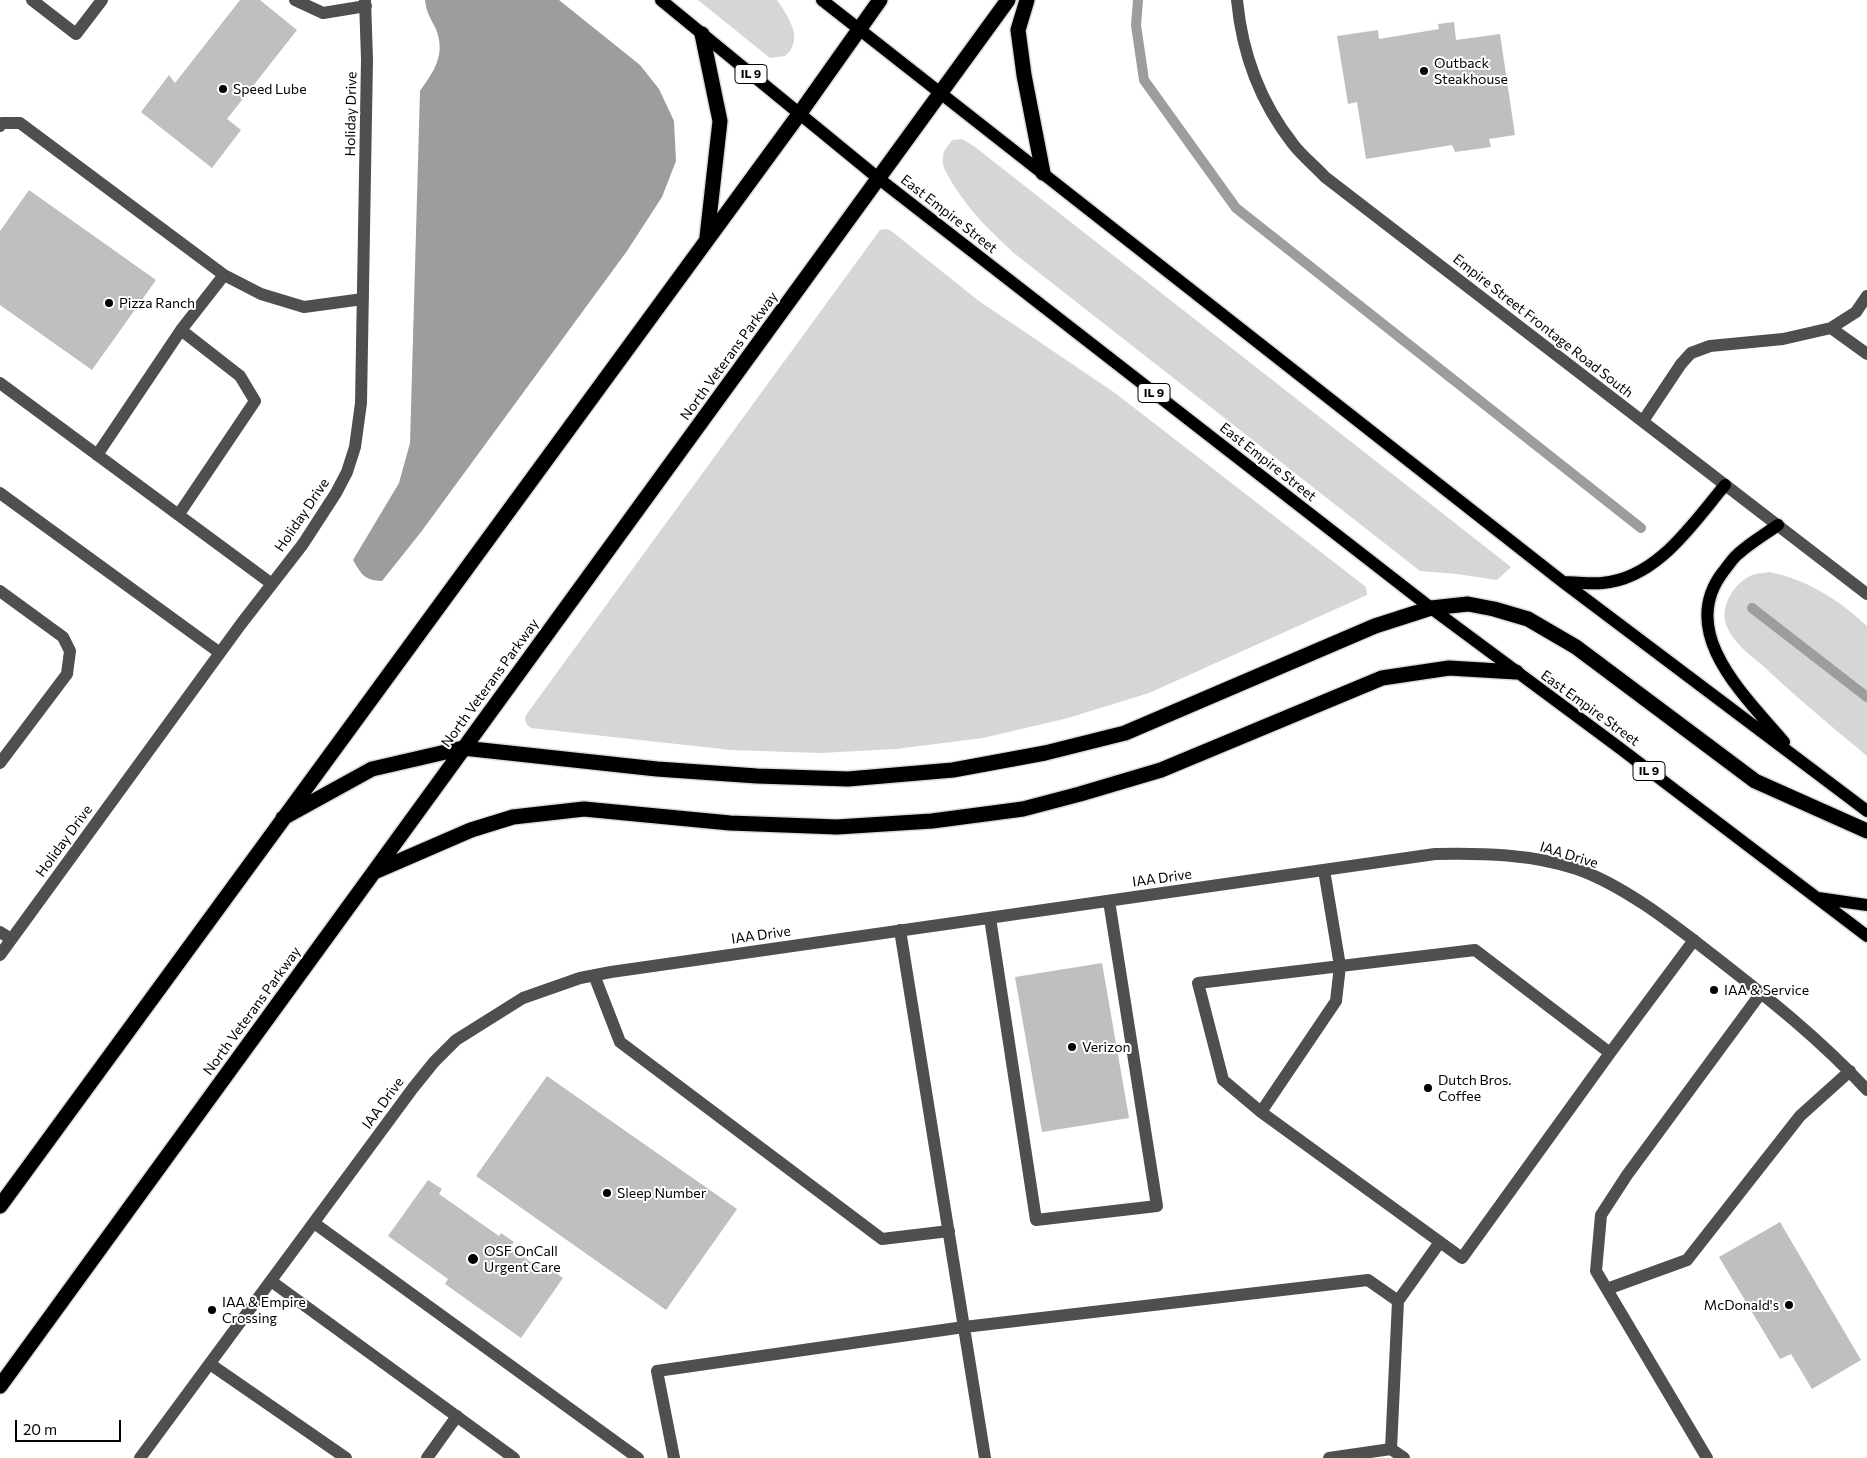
<!DOCTYPE html>
<html>
<head>
<meta charset="utf-8">
<style>
	body { margin:0 }
	#map { position:relative; width:1867px; height:1458px; overflow:hidden; background:#fff; font-family:Commissioner,sans-serif }
	canvas { display:block }
	.scale { position:absolute; left:15px; top:1420px; width:106px; height:22px; box-sizing:border-box; border:2px solid #000; border-top:0; padding-left:6px; font-size:15px; line-height:18px; white-space:nowrap; color:#000; -webkit-text-stroke:4px #fff; paint-order:stroke }
</style>
</head>
<body>
<div id="map">
<canvas width="1867" height="1458"></canvas>
<div class="scale">20 m</div>
</div>
<script>
const ctx = document.querySelector('canvas').getContext('2d');
ctx.lineJoin = 'round';
function fillPath(path, color) {
  ctx.fillStyle = color;
  ctx.fill(path, 'evenodd');
}
function stroke(path, color, width, dash) {
  ctx.strokeStyle = color;
  ctx.lineWidth = width;
  ctx.lineCap = dash ? 'butt' : 'round';
  ctx.setLineDash(dash || []);
  ctx.stroke(path);
}
function write(font, color, halo, rows, align = 'center') {
  ctx.font = font + ' Commissioner,sans-serif';
  ctx.lineWidth = 4;
  ctx.setLineDash([]);
  ctx.textBaseline = 'middle';
  ctx.strokeStyle = halo;
  ctx.fillStyle = color;
  for (const [text, x, y, turn = 0] of rows) {
    ctx.save();
    ctx.translate(x, y);
    ctx.rotate((+turn || 0) * Math.PI / 180);
    ctx.textAlign = isNaN(turn) ? turn : align;
    if (halo) ctx.strokeText(text, 0, 0);
    ctx.fillText(text, 0, 0);
    ctx.restore();
  }
}
fillPath(new Path2D(`
	M698,0H777C785,12 800,32 792,47C791,51 787,54 785,56L770,58Z
	M962,139L975,147L1511,567L1497,580L1457,574L1420,571L1015,254C990,231 969,211 951,181C947,173 941,166 943,157C943,150 949,145 952,140Z
	M885,229L890,230L979,301L1115,393L1366,587L1367,595L1149,693L1068,718L983,738L896,749L820,753L731,750L531,728C526,724 524,722 526,715L880,230Z
	M1770,572C1808,580 1839,600 1867,626V756C1831,726 1796,697 1762,665C1750,655 1735,644 1728,629C1717,609 1734,581 1755,574C1760,573 1766,573 1770,572Z`), '#d6d6d6');
fillPath(new Path2D(`
	M425,0H559L640,65L659,89L674,121L676,161L662,197L627,251L421,532L382,581C364,580 362,575 353,560L399,483L410,443L420,91C434,71 446,55 436,29C431,19 426,12 425,0Z`), '#9d9d9d');
stroke(new Path2D(`
	M1138,0L1136,25L1144,80L1236,208L1641,528
	M1752,608L1867,697`), '#9d9d9d', 10);
fillPath(new Path2D(`
	M240,0H260L297,30L227,119L241,130L212,168L141,112L169,75L175,83Z
	M1454,22L1456,40L1500,34L1515,135L1489,139L1491,147L1455,152L1452,145L1366,159L1357,102L1348,104L1337,36L1378,30L1379,39L1439,29L1438,24Z
	M29,190L156,280L92,370L0,305V231Z
	M1102,963L1129,1118L1042,1132L1015,977Z
	M547,1076L737,1209L666,1310L476,1176Z
	M428,1180L442,1189L439,1194L499,1236L501,1233L514,1242L510,1247L549,1275L552,1270L563,1278L521,1338L445,1284L448,1279L388,1236Z
	M1780,1222L1861,1360L1812,1389L1791,1354L1780,1359L1719,1257Z`), '#bfbfbf');
const major = new Path2D(`
	M661,0L878,178L1431,608L1617,746L1867,936
	M822,0L1563,582L1867,811
	M1778,525C1764,535 1750,543 1738,554C1732,559 1728,566 1723,572C1676,633 1746,697 1784,742
	M1563,582C1576,582 1590,584 1602,583C1657,579 1693,523 1725,485
	M1818,898L1867,905`);
const highway = new Path2D(`
	M1027,0L1018,30L1024,75L1043,173
	M702,34L720,121L707,237
	M283,818L372,769L463,748L657,769L757,776L848,779L953,770L1045,753L1125,733L1375,626L1431,608L1468,604L1494,609L1528,619L1576,647L1755,781L1867,831
	M374,872L471,830L513,817L584,809L730,823L837,827L932,821L1023,809L1080,794L1161,770L1382,678L1449,668L1516,672
	M0,1206L800,113L880,0
	M0,1386L1008,0`);
stroke(major, '#dbdbdb', 15);
stroke(highway, '#dbdbdb', 18);
stroke(new Path2D(`
	M32,0L76,34L102,0
	M295,0L323,13L366,6
	M1237,0C1242,53 1260,102 1293,144C1302,156 1315,166 1325,177L1867,594
	M0,126L2,123H20L224,275L261,294L304,307L363,299
	M1831,328L1867,354
	M181,330L224,275
	M0,383L272,584
	M1643,421L1681,364L1691,353L1710,346L1783,339L1831,328L1856,312L1867,296
	M97,455L181,330L240,376L255,401L179,514
	M0,493L220,653
	M0,591L63,637L70,651L67,674L0,763
	M990,918L1036,1220L1157,1206L1109,901
	M900,930L985,1458
	M0,932L11,939
	M0,955L241,624L303,544L336,493L347,472L355,447L361,403L367,59L365,0
	M594,975L620,1042L882,1239L949,1231
	M1610,1053L1462,1258L1261,1112L1223,1080L1198,983L1475,950L1610,1053L1694,940
	M1261,1112L1336,1001L1340,966L1324,870
	M314,1223L638,1458
	M271,1281L514,1458
	M1607,1289L1687,1260L1800,1116L1850,1071
	M210,1364L346,1458
	M1391,1449L1398,1301L1440,1242
	M140,1458L413,1088L434,1062L456,1040L523,998L580,978L611,972L1435,854C1483,853 1531,854 1577,869C1625,886 1674,925 1714,956C1768,998 1821,1040 1867,1090
	M427,1458L457,1416
	M674,1458L657,1371L964,1327L1368,1280L1398,1301
	M1329,1458L1391,1449L1404,1458
	M1707,1458L1596,1271L1601,1215L1627,1175L1761,993`), '#4f4f4f', 12);
stroke(major, '#000', 12);
stroke(highway, '#000', 15);
for (const [x, y, r, color] of [
	[1424,71,5,"#000"],
	[223,89,5,"#000"],
	[109,303,5,"#000"],
	[1714,990,5,"#000"],
	[1072,1047,5,"#000"],
	[1428,1088,5,"#000"],
	[607,1193,5,"#000"],
	[473,1259,6,"#000"],
	[1789,1305,5,"#000"],
	[212,1310,5,"#000"]
]) {
  const dot = new Path2D();
  dot.arc(x, y, r, 0, 2 * Math.PI);
  ctx.fillStyle = color;
  ctx.fill(dot);
  stroke(dot, '#fff', 2);
}
for (const [x, y, w] of [
	[751,74,32],
	[1154,393,32],
	[1649,771,32]
]) {
  const box = new Path2D();
  box.roundRect(x - w / 2, y - 9.5, w, 19, 4);
  ctx.fillStyle = '#fff';
  ctx.fill(box);
  stroke(box, '#000', 1);
}
write('bold 12px', '#000', null, [
	["IL 9",751,74],
	["IL 9",1154,393],
	["IL 9",1649,771]
]);
write('14px', '#000', '#fff', [
	["Outback",1434,63],
	["Steakhouse",1434,79],
	["Speed Lube",233,89],
	["Pizza Ranch",119,303],
	["IAA & Service",1724,990],
	["Verizon",1082,1047],
	["Dutch Bros.",1438,1080],
	["Coffee",1438,1096],
	["Sleep Number",617,1193],
	["OSF OnCall",484,1251],
	["Urgent Care",484,1267],
	["IAA & Empire",222,1302],
	["Crossing",222,1318],
	["McDonald's",1779,1305,"right"]
], 'left');
write('14px', '#000', '#fff', [
	["Holiday Drive",351,114,-89],
	["East Empire Street",949,214,38],
	["Empire Street Frontage Road South",1543,326,38],
	["North Veterans Parkway",729,356,-54],
	["East Empire Street",1268,462,38],
	["Holiday Drive",302,515,-56],
	["North Veterans Parkway",490,683,-54],
	["East Empire Street",1590,708,36],
	["Holiday Drive",64,841,-54],
	["IAA Drive",1569,855,17],
	["IAA Drive",1162,878,-8],
	["IAA Drive",761,935,-8],
	["North Veterans Parkway",252,1011,-54],
	["IAA Drive",383,1103,-54]
]);
</script>
</body>
</html>
